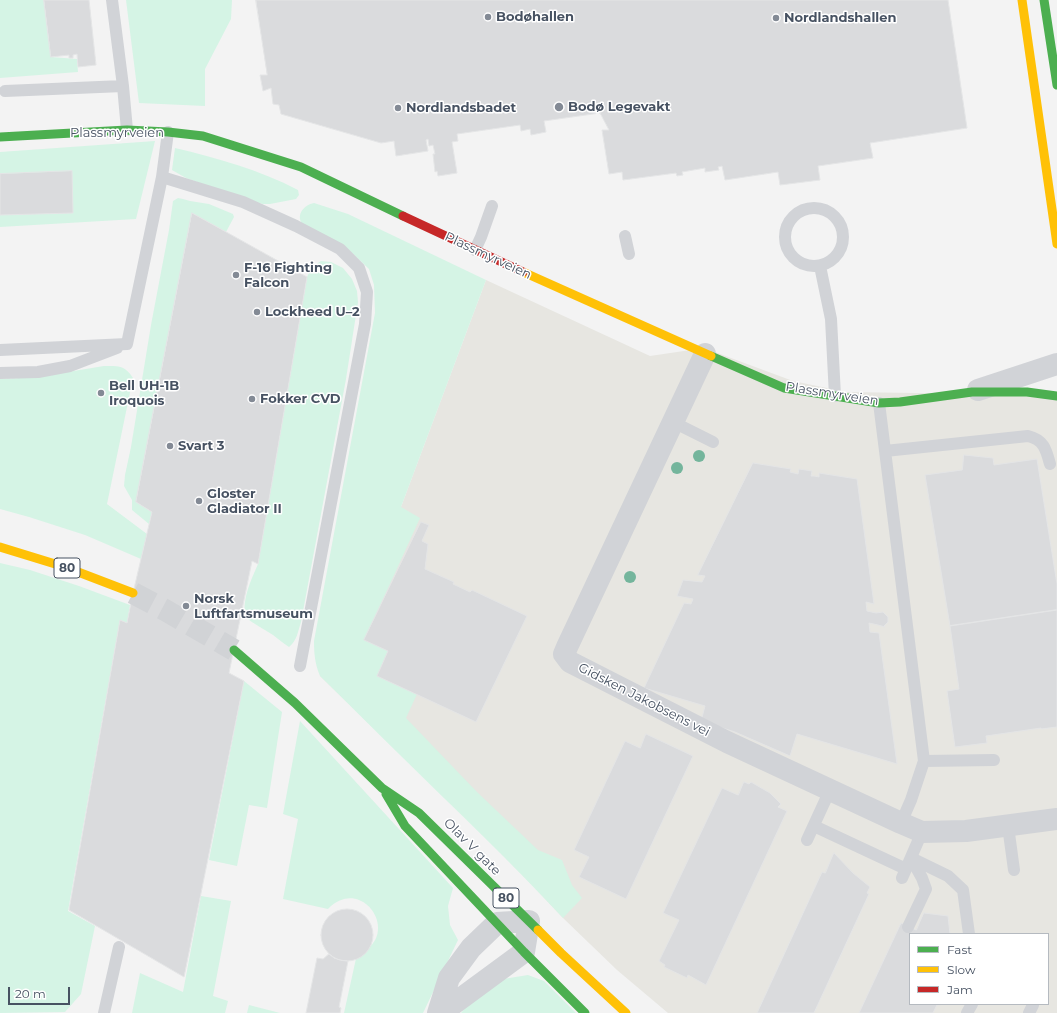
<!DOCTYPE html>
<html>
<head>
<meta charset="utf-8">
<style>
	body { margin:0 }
	#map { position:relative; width:1057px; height:1013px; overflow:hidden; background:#f3f3f3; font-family:Montserrat,sans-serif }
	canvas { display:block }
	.legend { position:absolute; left:909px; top:933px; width:140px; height:72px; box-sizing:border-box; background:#fff; border:1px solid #b5bac0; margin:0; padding:5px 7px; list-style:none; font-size:12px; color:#475262 }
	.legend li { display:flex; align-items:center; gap:8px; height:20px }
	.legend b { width:20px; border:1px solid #b5bac0 }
	.scale { position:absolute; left:8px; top:987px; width:62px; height:18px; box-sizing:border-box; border:2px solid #475262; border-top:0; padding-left:5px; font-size:12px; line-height:14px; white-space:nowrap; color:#475262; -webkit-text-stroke:3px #fff; paint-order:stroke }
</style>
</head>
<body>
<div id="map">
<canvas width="1057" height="1013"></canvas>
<ul class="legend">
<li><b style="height:5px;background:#4caf50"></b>Fast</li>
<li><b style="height:5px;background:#ffc107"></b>Slow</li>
<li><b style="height:5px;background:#c62828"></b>Jam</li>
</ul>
<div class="scale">20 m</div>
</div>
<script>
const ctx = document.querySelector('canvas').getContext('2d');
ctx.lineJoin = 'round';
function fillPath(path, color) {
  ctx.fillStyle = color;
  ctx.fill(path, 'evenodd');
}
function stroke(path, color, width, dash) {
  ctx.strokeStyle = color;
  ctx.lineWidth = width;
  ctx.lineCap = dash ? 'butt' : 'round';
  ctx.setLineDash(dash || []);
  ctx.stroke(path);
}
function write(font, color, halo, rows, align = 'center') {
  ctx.font = font + ' Montserrat,sans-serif';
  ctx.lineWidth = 3;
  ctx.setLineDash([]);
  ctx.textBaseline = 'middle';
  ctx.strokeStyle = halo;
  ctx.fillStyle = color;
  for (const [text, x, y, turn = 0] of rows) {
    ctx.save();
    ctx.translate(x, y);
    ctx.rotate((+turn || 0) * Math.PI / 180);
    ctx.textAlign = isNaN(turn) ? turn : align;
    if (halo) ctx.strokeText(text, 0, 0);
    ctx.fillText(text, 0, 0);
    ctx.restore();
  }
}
fillPath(new Path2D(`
	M486,280L650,356L704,348L793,381L846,392L1057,395V1013H668L617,970L563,918L533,886L480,832L320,676L401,507ZM910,934H1048V1004H910Z`), '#e7e6e1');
fillPath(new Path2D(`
	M0,0H44L51,57L77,59L78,72L0,78Z
	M126,0H232L231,19L205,69V106L139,103Z
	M155,141L136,219L0,227V152Z
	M175,148C217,158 260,170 298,190L299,195L296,199L270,204H263L250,201L186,178L172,170Z
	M178,198L183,199L190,201L209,204L233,214L234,217L226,232L192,213L136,502L152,512L149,524L132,510V500L124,486L125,475L131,447L151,325L169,230L173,201Z
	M314,203L348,214L486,280L401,507L420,518L365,639L388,651L377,676L418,692L406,718L477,792L538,850L562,860L572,885L582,898L563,918C511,862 455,809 400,755C373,729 347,702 320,676C315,664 314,654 314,641L375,313L374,285L369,269L350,251L302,224C296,214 304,205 314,203Z
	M321,261L331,262L343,268L352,279L357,291L358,302L346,379L301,622C298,631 297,641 289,647C283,643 278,639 273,635C264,629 254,624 245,617C242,599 251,580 258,564L307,277L312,267Z
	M104,366C118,366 125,365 133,378L107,504L147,534L141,559L85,535L29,517L0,509V379L37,377Z
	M0,563L30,570L79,586L130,605L127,623L120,620L68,911L95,926L81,994L65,1012L0,1013Z
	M244,681L282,712L267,808L249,805L237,866L209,860Z
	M300,721L453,888L448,906L450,925L458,940L423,1013H344L357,954C404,938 363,873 328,909L283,899L298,819L283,814Z
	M201,896L231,901L213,996L228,1001L225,1013H132L140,973L183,992Z
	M528,975L544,981L576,1013H461L477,994L497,980Z
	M249,1005L280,1013H247Z`), '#d5f4e5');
const building = new Path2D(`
	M44,0H89L96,65L78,67L77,54L73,55V58H69V55L51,57Z
	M256,0H948L967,128L870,143L873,158L818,166L820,180L780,185L778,172L725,180L722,166L718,167L719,170L705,172V168L682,172L683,175L677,176L676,173L623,180L622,172L609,174L602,130H609L600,113L544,121L546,132L531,135L530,129L521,131L520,125L457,134L458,141L452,142L457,173L438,176L437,171L435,172L433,154H435L433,145L429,146L428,139L426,140L428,151L396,156L394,141L381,143L281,114L279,105L273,104L271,88L263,91L260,75H267Z
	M72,171L73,213L0,215V174Z
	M192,213L307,277L258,564L252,561L229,673L244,681L184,977L69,910L120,620L127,623L133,593L152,512L136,502Z
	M964,455L993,458L994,465L1037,459L1057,584V610L950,626L925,475L962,470Z
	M753,463L791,469L790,472L798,474L799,469L812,471L811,476H814L819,477V473L857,479L874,604L866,602L867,611L876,613L883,612L888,617V622L884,626L885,627L878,625L869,623L870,632L879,633L897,764L797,734L790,756L735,732L701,721L705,706L644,688L684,603L691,604L693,599L677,596L683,580L702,582L705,576L698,575Z
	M421,522L429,525L422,541L428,544L425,569L454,582L453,584L470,592L472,590L527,616L476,722L377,676L388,651L364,640Z
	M1057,610V727L1041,729V728L986,736L987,743L955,747L947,691L959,689L950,626Z
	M646,734L693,756L626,899L579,877L589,857L574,850L625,741L640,748Z
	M744,782L749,784L751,782L770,793L781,804L778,807L787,811L706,985L688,975L687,978L664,967L665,965L659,961L679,920L663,913L722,788L738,795Z
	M834,853L853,873L870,887L867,893L869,894L814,1013H757L822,872L825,873Z
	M321 935a26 26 0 1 1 52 0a26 26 0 1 1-52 0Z
	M924,913L948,916L950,934H910V1004H945L937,1005L933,1013H859L901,923L916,930Z
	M329,954L334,958L340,960L348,961L339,1007L341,1008L340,1013H306L317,958L323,959Z`);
fillPath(building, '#dadbdd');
stroke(building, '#e4e5e6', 1);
stroke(new Path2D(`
	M133,593L165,610L234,650`), '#d1d3d6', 22, [22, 11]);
stroke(new Path2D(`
	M112,0L123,86L127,130
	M5,91L123,86
	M162,177L243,202L296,226L340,249L359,268L367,292L365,324L300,666
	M785 237a29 29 0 1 1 58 0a29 29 0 1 1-58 0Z
	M625,236L629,254
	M475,250L481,237L492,206
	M820,266L831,319L835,396
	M0,350L127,344L162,177L168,132
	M0,373L38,372L70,366L117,348
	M879,403L924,761L911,800L901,823
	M673,422L713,442
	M885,451L1028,436C1044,440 1046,449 1050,464
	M924,761L994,760
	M814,826L906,869
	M1008,826L1014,870
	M807,840L830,790
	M911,858L948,876L963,890L969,934
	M902,878L922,832
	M908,927L926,889L922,878L911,858
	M104,1013L119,947
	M967,1013L972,1004
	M1029,1013L1033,1005`), '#d1d3d7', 12);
stroke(new Path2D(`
	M705,354L567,647L564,654L570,662L727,742L901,823L922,832L966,831L1057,819
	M978,390L1057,364
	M438,1013L449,978L471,948L497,923L529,921L524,952L441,1013`), '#d1d3d7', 22);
stroke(new Path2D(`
	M1044,0L1057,85
	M0,137L127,130L168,132L203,136L301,167L403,216
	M711,356L784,388L879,403L900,402L972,392H1027L1057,396
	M234,650L295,703L382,788L419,813L538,930
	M386,794L405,826L524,952L585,1013`), '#4caf50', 9);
stroke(new Path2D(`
	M1022,0L1057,244
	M523,272L711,356
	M0,547L65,567L133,593
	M538,930L561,953L626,1013`), '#ffc107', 9);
stroke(new Path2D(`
	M403,216L523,272`), '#c62828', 9);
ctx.fillStyle = '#74b59c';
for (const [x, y] of [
	[699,456],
	[677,468],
	[630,577]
]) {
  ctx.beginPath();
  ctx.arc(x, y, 6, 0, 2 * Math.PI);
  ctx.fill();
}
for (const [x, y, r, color] of [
	[488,17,4,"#838a95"],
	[776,18,4,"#838a95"],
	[559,107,5,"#838a95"],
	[398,108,4,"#838a95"],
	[236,275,4,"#838a95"],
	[257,312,4,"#838a95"],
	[101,393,4,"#838a95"],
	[252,399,4,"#838a95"],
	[170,446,4,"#838a95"],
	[199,501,4,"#838a95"],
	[186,606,4,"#838a95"]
]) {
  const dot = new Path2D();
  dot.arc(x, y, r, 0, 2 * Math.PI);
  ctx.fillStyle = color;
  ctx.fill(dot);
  stroke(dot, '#fff', 1.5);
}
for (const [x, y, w] of [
	[67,568,26],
	[506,898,26]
]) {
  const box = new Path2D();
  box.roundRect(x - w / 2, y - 10, w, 20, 3);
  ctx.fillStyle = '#fff';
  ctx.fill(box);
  stroke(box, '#475262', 1);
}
write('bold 12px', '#475262', null, [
	["80",67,568],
	["80",506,898]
]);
write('bold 13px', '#475262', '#fff', [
	["Bodøhallen",496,17],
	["Nordlandshallen",784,18],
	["Bodø Legevakt",568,107],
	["Nordlandsbadet",406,108],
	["F-16 Fighting",244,268],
	["Falcon",244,283],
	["Lockheed U–2",265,312],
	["Bell UH-1B",109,386],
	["Iroquois",109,401],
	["Fokker CVD",260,399],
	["Svart 3",178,446],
	["Gloster",207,494],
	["Gladiator II",207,509],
	["Norsk",194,599],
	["Luftfartsmuseum",194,614]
], 'left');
write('13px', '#475262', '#fff', [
	["Plassmyrveien",117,133],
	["Plassmyrveien",488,256,25],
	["Plassmyrveien",832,394,9],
	["Gidsken Jakobsens vei",644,700,27],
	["Olav V gate",472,847,45]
]);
</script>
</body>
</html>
